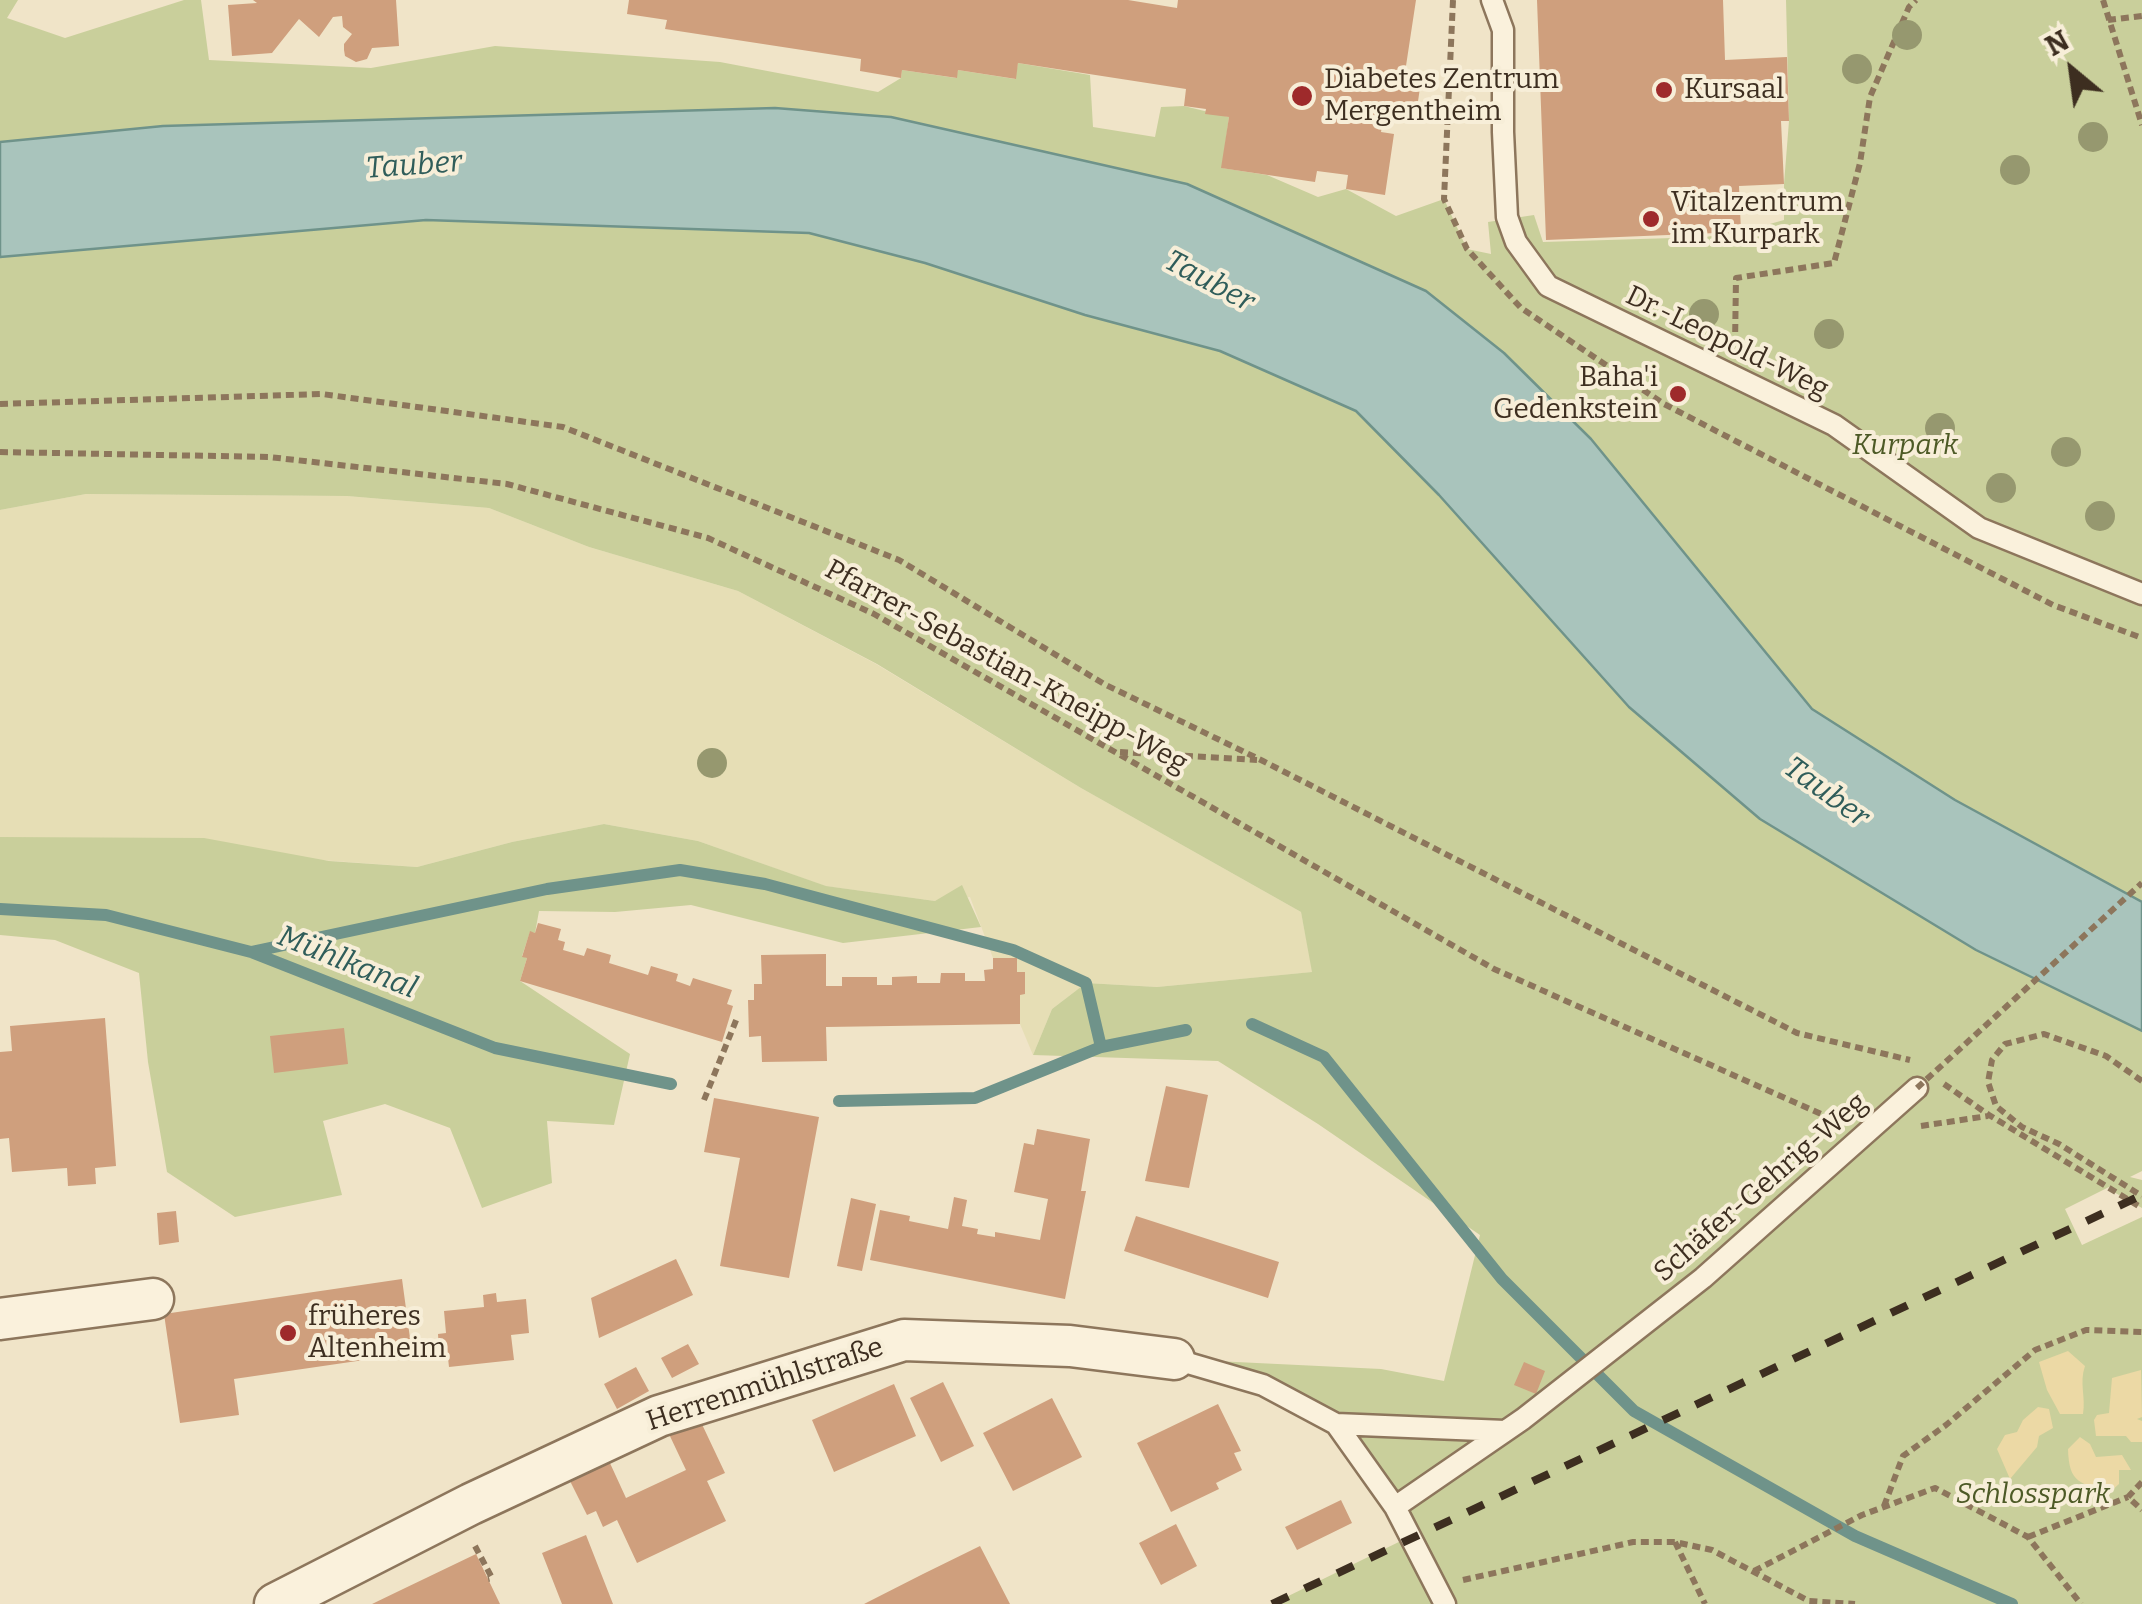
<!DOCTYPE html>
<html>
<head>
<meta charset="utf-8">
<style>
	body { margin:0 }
	#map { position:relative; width:2142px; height:1604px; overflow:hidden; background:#f0e4c8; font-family:Bitter,serif }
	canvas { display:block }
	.north { position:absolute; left:2022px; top:20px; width:100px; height:100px; -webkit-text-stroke:8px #f7eed8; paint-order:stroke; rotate:331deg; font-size:28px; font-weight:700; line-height:40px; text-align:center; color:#3d2e20 }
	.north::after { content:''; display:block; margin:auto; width:35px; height:45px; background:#3d2e20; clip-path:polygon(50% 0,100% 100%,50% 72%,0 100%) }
</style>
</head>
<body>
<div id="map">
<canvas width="2142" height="1604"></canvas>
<div class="north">N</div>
</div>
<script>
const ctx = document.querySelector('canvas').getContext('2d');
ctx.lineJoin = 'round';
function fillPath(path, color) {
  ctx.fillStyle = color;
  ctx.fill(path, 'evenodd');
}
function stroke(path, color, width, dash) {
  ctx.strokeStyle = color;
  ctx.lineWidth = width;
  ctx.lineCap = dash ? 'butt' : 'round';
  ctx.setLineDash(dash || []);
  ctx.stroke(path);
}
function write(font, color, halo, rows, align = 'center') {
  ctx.font = font + ' Bitter,serif';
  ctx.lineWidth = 8;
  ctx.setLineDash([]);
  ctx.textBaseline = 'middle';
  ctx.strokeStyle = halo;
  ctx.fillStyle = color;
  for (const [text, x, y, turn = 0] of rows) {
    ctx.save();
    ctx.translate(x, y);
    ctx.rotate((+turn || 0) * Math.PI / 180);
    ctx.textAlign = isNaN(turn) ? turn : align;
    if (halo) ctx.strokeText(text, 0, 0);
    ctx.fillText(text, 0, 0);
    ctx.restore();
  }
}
fillPath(new Path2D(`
	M86,494L347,496L489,508L589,547L738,591L876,664L1081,788L1301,912L1313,972L1157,987L1086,983L1052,1009L1033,1055L1020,1024L1016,958H993L970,897L935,901L825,886L698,841L604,824L512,842L417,867L0,837V510Z`), '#e6deb5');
fillPath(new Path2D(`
	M0,0H18L7,18L65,38L184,0H201L209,60L371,68L495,46L720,62L878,92L901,78L902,70L956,78L958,70L1015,79L1018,63L1090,75L1093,127L1155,137L1161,107L1184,106L1229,117L1222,168L1267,175L1318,197L1346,189L1396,216L1444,199L1467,249L1491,254L1488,222L1534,215L1543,242L1705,237L1741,232L1784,220V184L1789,121L1786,0H2142V902L1955,800L1812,709L1591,439L1187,184L1041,153L775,108L163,126L0,142Z
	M426,220L809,233L925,263L1085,315L1220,351L1356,411L1439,495L1629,707L1760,819L1976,950L2142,1031V1171L2130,1177L2142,1180V1208L2112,1191L2111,1186L2065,1209L2082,1245L2142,1217V1604H1272L1409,1537L1336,1424L1174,1359L1381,1369L1444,1381L1480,1235L1318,1124L1218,1061L1033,1055L1052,1009L1086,983L1157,987L1312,972L1301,912L1081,788L877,664L738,591L589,547L489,508L347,496L86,494L0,510V257Z
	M604,824L698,841L826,886L935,901L962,885L981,927L843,943L691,905L615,912L539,911L535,933L530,932L522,956L527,958L520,981L630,1054L614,1125L547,1121L552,1183L482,1208L450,1128L385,1104L323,1121L342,1195L235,1217L167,1172L148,1062L139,973L55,940L0,935V837L204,838L329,861L417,867L512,842Z`), '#c9cf9b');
fillPath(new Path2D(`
	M2068,1351L2085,1366C2079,1383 2086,1397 2083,1414H2060L2047,1390L2039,1362Z
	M2141,1370L2142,1417L2137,1419L2142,1421V1442H2131L2126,1436H2096L2094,1420L2097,1415L2109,1413L2112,1378Z
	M2038,1407L2049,1409L2053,1428L2039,1436L2037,1447L2010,1479L1997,1449L2005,1435L2017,1432L2023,1420Z
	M2080,1437L2090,1444L2096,1457L2122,1455L2131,1470H2119V1484L2110,1492C2080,1483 2069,1484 2068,1449Z`), '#ecd9a5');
const water = new Path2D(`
	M775,108L891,117L1187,184L1426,291L1504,353L1591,439L1812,709L1955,800L2142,902V1031L1976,950L1760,819L1629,707L1439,495L1356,411L1220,351L1085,315L925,263L809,233L426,220L0,257V142L163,126Z`);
fillPath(water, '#a9c4bc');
stroke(water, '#6f938a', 2.5);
stroke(new Path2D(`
	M0,909L106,915L251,952L495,1048L671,1084
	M251,952L547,889L680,870L765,884L1013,950L1086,983L1101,1047
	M1252,1024L1324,1057L1502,1279L1634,1411L1855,1536L2012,1604
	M839,1101L975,1098L1101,1047L1186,1030`), '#6f938a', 12);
fillPath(new Path2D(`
	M253,0H396L399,46L372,48L367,59L356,62L345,56L344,50V44L352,34L343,27L342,16L333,17L319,37L299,19L272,53L232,56L228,5L257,3Z
	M629,0H1128L1177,8L1178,0H1416L1404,79L1421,81L1417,108L1386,103L1381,132L1394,134L1385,195L1346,189L1348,175L1317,171L1315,182L1221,168L1229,117L1205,114L1206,109L1184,106L1186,89L1018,63L1016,79L958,70L957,78L902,70L901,78L860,71L861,59L665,29L667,20L627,14Z
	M1537,0H1723L1725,60L1787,57L1789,121H1781L1784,184L1739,186L1741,232L1546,240Z
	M538,923L561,929L558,940L565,942L563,950L584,956L587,948L611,955L609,963L648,975L651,966L678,974L676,981L690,986L693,978L732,990L727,1004L733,1006L722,1042L520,981L527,958L522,957L530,931L535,933Z
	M826,954V986H842V977H877V985H892V977L917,976V983H940L941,973H965V981H985L984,970L993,969V958H1017V972H1025V994L1020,995V1024L826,1027L827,1061L762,1062L761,1036L749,1037L748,1000H754V984H762L761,955Z
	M105,1018L116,1166L95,1168L96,1184L68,1186L67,1168L12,1172L9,1138L0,1139V1052L12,1051L10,1026Z
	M344,1028L348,1064L274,1073L270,1036Z
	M1166,1086L1208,1095L1189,1188L1145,1181Z
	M714,1098L819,1117L789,1278L720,1266L740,1158L704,1152Z
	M1037,1129L1090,1139L1081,1191H1086L1065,1299L870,1260L880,1210L910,1216L909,1221L948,1229L954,1197L967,1200L962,1226L978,1229L977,1234L995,1237V1232L1040,1240L1048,1199L1014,1192L1024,1143L1034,1145Z
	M851,1198L876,1204L862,1271L837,1266Z
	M176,1211L179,1242L159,1245L157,1213Z
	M1136,1216L1279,1262L1268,1298L1124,1251Z
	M676,1259L693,1295L599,1338L591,1298Z
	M402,1279L412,1353L234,1379L239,1415L180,1423L164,1314Z
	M496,1293L497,1302L526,1299L529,1333L511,1335L514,1360L449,1367L447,1349L439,1350L438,1334L446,1333L444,1311L484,1307L483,1295Z
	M688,1344L699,1364L672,1378L661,1358Z
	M1524,1362L1545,1371L1536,1394L1514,1385Z
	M636,1367L649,1391L617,1409L604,1384Z
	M943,1382L974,1446L941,1462L910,1398Z
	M894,1384L916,1436L834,1472L812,1420Z
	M1052,1398L1082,1457L1013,1491L983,1433Z
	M1218,1404L1241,1451L1234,1453L1242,1470L1216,1483L1219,1489L1171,1512L1137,1443Z
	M699,1418L725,1473L707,1481L726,1521L637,1563L617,1520L603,1527L596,1511L587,1515L569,1479L609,1461L626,1498L686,1470L668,1432Z
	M1341,1500L1352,1523L1297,1550L1285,1527Z
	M1176,1524L1197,1566L1161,1585L1139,1543Z
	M586,1535L613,1604H562L542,1553Z
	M980,1546L1010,1604H864L923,1574Z
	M476,1554L500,1604H372L401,1590Z`), '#cf9f7d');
const lane = new Path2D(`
	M1492,0L1503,30V132L1507,217L1516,242L1548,286L1834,425L1979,528L2142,594
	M1174,1359L1263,1385L1336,1424L1395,1507L1445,1604
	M1336,1424L1505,1431
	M1395,1507L1523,1419L1703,1278L1917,1088`);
const street = new Path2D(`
	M0,1319L153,1299
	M275,1604L471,1504L659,1416L904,1340L1070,1346L1174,1359`);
stroke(lane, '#8d765c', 25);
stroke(street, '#8d765c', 45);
stroke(new Path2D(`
	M1453,0L1444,199L1467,249L1521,308L1664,404L2053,605L2142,638
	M2103,0L2142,125
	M2108,20L2142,16
	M1735,345L1736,278L1834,263L1860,163L1870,97L1909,7L1916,0
	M0,404L322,394L563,427L899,560L1104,684L1263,761L1797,1033L1910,1060
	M0,452L269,457L507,484L708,538L874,614L1494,969L1837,1121
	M1120,752L1257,760
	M2142,1081L2106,1056L2044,1034L2005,1044L1992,1060L1988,1082L1996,1106L2022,1127L2059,1144L2142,1196
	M1944,1084L1989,1115L2142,1208
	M704,1100L737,1018
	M1921,1126L1988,1116
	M2142,1482L2128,1497L2142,1510
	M1884,1506L1903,1456L1946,1425L2035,1350L2086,1330L2142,1332
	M2028,1537L2128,1497
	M1675,1542L1705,1604
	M475,1546L492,1578L488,1579
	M1754,1571L1862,1515L1935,1488L2028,1537L2081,1604
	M1463,1580L1633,1542H1675L1712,1550L1809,1601L1855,1604`), '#8d765c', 6, [8, 5]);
stroke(lane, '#faf1dc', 20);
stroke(street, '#faf1dc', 40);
stroke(new Path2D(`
	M1272,1604L2142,1195`), '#3d2e20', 8, [18, 18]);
stroke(new Path2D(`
	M1917,1088L2142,883`), '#8d765c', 6, [8, 5]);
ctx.fillStyle = '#96986f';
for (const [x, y] of [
	[1907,35],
	[1857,69],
	[2093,137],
	[2015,170],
	[1704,314],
	[1829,334],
	[1940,428],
	[2066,452],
	[2001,488],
	[2100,516],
	[712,763]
]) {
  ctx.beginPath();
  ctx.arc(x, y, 15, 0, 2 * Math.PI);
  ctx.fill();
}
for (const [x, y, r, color] of [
	[1664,90,10,"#9e2a2b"],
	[1302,96,12,"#9e2a2b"],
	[1651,219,10,"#9e2a2b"],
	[1678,394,10,"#9e2a2b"],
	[288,1333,10,"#9e2a2b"]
]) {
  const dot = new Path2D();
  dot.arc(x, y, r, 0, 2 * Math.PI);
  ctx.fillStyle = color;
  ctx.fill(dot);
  stroke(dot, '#f7eed8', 4);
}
write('28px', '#3d2e20', '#f7eed8', [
	["Diabetes Zentrum",1324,80],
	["Mergentheim",1324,112],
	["Kursaal",1684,90],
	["Vitalzentrum",1671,203],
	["im Kurpark",1671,235],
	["Baha'i",1658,378,"right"],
	["Gedenkstein",1658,410,"right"],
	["früheres",308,1317],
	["Altenheim",308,1349]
], 'left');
write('28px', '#3d2e20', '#f7eed8', [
	["Dr.-Leopold-Weg",1727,343,26],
	["Pfarrer-Sebastian-Kneipp-Weg",1006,667,29],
	["Schäfer-Gehrig-Weg",1761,1188,-41],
	["Herrenmühlstraße",765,1385,-18]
]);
write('italic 28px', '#4d5a26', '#f7eed8', [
	["Kurpark",1905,446],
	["Schlosspark",2033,1495]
]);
write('italic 30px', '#2f5d5a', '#f7eed8', [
	["Tauber",414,166,-4],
	["Tauber",1209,282,28],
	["Tauber",1826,793,36],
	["Mühlkanal",347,963,22]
]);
</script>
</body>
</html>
